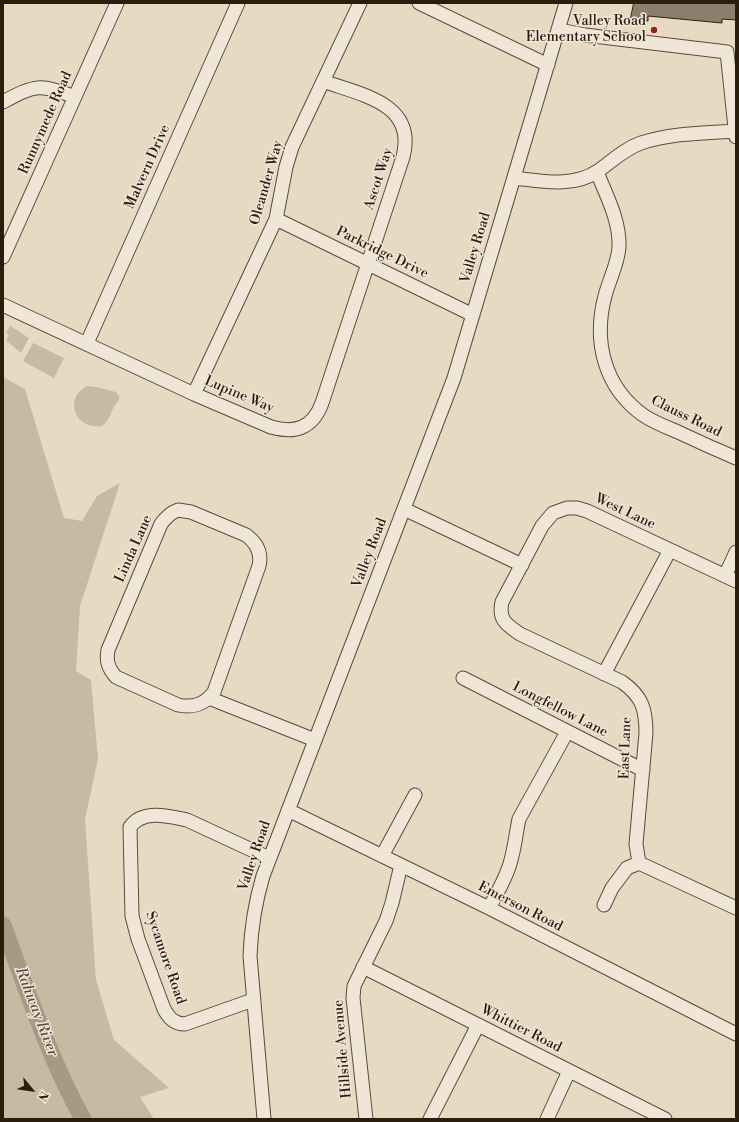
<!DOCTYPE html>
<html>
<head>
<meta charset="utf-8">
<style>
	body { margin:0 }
	#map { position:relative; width:739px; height:1122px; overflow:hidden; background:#e8d9c2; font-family:"Libre Bodoni",serif }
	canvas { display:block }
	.frame { position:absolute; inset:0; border:4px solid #2b1c0e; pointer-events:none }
	.north { position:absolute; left:12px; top:1070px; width:40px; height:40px; -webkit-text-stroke:3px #f0e6d7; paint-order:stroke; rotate:119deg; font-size:11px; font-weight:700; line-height:16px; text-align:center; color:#2b1c0e }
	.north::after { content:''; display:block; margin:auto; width:14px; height:18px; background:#2b1c0e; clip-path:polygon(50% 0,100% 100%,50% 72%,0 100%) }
</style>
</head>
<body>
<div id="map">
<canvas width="739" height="1122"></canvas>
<div class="frame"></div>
<div class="north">N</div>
</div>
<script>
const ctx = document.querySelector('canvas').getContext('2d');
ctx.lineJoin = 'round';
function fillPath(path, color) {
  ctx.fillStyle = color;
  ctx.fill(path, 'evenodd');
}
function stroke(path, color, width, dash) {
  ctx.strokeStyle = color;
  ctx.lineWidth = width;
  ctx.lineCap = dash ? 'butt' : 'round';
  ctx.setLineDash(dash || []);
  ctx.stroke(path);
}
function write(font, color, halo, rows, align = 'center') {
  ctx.font = font + ' "Libre Bodoni",serif';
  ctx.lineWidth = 3;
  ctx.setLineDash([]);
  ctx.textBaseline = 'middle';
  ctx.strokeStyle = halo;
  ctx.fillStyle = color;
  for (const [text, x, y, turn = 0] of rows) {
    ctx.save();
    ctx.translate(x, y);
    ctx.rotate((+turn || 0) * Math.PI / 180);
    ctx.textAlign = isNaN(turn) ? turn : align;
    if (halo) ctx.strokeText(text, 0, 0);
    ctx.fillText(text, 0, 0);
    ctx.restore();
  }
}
fillPath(new Path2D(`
	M10,326L29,338L21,353L6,340L9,335L6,333Z
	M33,343L64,358L54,378L23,361Z
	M3,377L25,389L64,518L82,521L97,496L120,483L80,606L76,671L91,680L98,759L85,819L96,980L114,1040L169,1088L140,1097L154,1119H3Z
	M86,386C97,386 106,390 116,392L119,396V401C110,407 112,421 101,426C97,427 92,426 89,425C75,420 69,404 79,392C81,390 84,388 86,386Z`), '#c8b9a3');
stroke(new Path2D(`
	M3,925C27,990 49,1058 83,1119`), '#a89985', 17);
const building = new Path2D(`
	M634,3H736V20L722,19V23L648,16V21L631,18Z`);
fillPath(building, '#8d7e6c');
stroke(building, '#2b1c0e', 1);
const minor = new Path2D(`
	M419,3L548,65
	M559,30L585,35L727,52L736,137
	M3,102C36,84 40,84 75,97
	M597,172C606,195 620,220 619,247C618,264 609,280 605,296C593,341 604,387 643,415C653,422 666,427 678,432C697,441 717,450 736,458
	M514,178C542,181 573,188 598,171C612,161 624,149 641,143C671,133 704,133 735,131
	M276,219L473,315
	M3,257L117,3
	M3,305L194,394L271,427C295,434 313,428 322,403L403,157C417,103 361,95 323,81
	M87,343L238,3
	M194,394L276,219L286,167L292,147L360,3
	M404,509L522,565
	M178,510L191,512L246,535C257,543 262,553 259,566L214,692C204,705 193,708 178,705L116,677C108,668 106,661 108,650L161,524C166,517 170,513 178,510Z
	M725,576L736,552
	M604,674L670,550
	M463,678L643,770
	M209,698L315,740
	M288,810L489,908L736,1034
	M382,856L415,795
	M639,863L636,844L646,733C646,709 642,696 622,682L520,634C507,625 498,620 502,602L542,526L553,513L567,508H577L587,511L736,581
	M639,863L736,908
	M604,905L612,888L627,868L639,863
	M489,908C497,893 507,877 511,860C515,846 516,833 519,819L567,732
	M363,967L665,1119
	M253,1000L185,1024C174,1024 169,1018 164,1009L138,939L132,916L130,827C143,809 168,816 187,820L269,858
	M264,1119L250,956C251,928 255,903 263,876L454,378L566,3
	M366,1119L353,998L354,986L386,921L392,903L401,865
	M430,1119L478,1025
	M547,1119L569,1071`);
stroke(minor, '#5a4b3b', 15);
stroke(minor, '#f0e6d7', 13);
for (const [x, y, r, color] of [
	[654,30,4,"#8f2418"]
]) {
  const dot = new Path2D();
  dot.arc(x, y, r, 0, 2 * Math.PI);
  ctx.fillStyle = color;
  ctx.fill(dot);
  stroke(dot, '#f0e6d7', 1.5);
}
write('14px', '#2b1c0e', '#f0e6d7', [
	["Valley Road",646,22],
	["Elementary School",646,38]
], 'right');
write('14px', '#2b1c0e', '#f0e6d7', [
	["Runnymede Road",46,123,-66],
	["Malvern Drive",148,167,-66],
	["Ascot Way",379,179,-72],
	["Oleander Way",267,183,-74],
	["Valley Road",476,248,-73],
	["Parkridge Drive",382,253,26],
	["Lupine Way",239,395,23],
	["Clauss Road",686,417,26],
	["West Lane",625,512,25],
	["Linda Lane",134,549,-66],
	["Valley Road",370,553,-69],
	["Longfellow Lane",560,710,27],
	["East Lane",626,748,-88],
	["Valley Road",255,856,-71],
	["Emerson Road",520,907,27],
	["Sycamore Road",165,958,71],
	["Whittier Road",521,1029,27],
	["Hillside Avenue",343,1049,-95]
]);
write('italic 15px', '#574838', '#f0e6d7', [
	["Rahway River",36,1012,69]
]);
</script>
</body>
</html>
